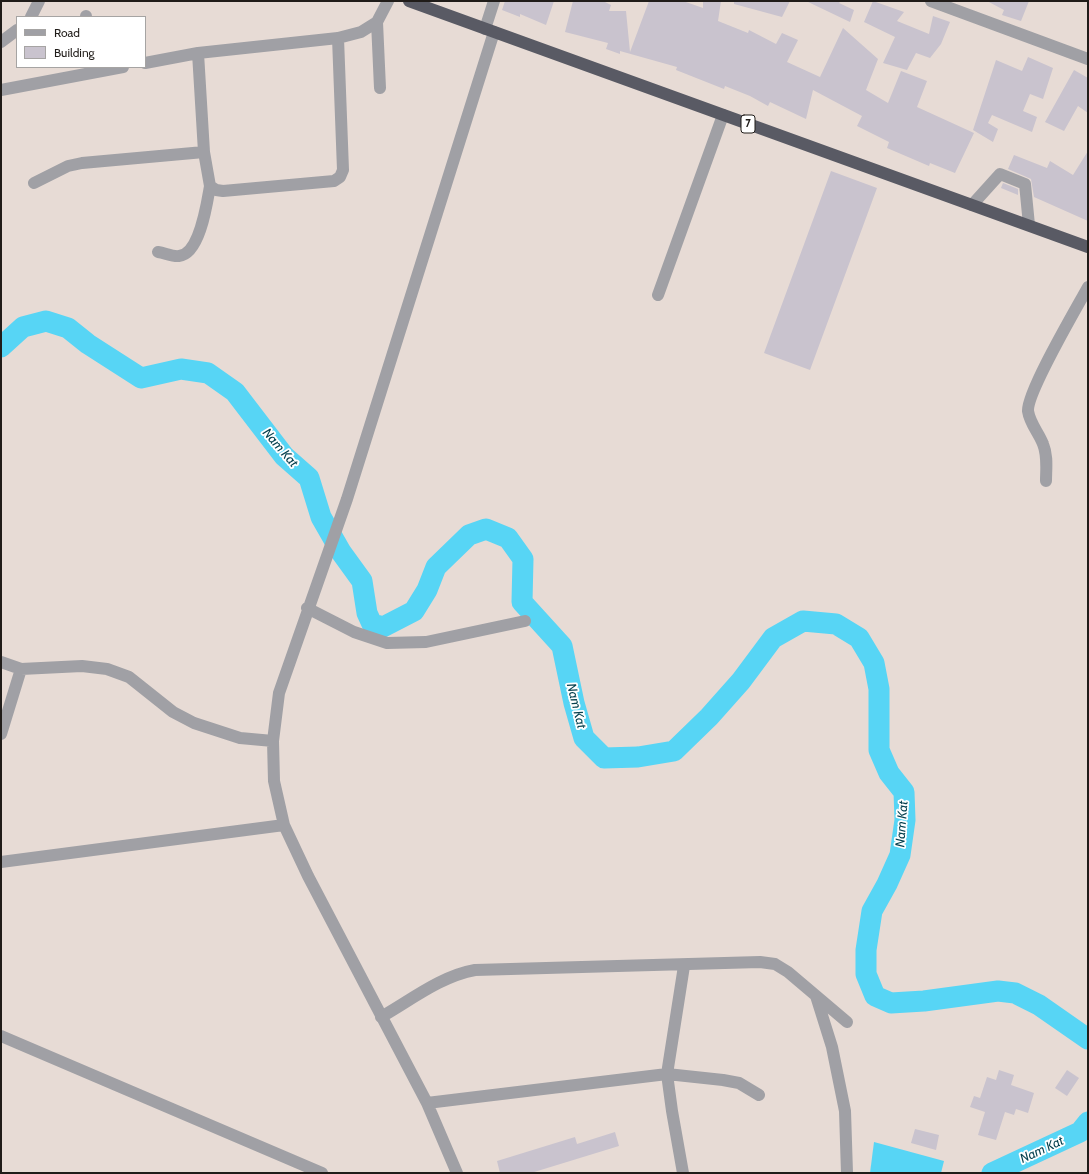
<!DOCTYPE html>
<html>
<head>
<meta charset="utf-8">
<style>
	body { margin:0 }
	#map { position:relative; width:1089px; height:1174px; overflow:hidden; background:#e7dbd5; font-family:Cabin,sans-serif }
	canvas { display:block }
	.frame { position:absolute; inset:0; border:2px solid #201c19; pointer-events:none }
	.legend { position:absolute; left:16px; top:16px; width:130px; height:52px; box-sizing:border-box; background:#fff; border:1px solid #a6a4a3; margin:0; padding:5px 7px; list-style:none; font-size:12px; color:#201c19 }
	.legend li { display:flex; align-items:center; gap:8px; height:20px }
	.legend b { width:20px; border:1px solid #a6a4a3 }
</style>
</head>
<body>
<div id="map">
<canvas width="1089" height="1174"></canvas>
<div class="frame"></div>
<ul class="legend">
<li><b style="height:5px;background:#a0a0a5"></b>Road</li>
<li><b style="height:11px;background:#c9c3ce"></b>Building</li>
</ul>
</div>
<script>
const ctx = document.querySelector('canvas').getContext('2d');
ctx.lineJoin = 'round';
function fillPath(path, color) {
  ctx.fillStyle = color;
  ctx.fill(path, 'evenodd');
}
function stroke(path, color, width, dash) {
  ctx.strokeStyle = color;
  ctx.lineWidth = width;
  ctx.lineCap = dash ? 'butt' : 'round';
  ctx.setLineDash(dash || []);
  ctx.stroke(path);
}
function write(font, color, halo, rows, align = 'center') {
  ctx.font = font + ' Cabin,sans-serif';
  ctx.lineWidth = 3.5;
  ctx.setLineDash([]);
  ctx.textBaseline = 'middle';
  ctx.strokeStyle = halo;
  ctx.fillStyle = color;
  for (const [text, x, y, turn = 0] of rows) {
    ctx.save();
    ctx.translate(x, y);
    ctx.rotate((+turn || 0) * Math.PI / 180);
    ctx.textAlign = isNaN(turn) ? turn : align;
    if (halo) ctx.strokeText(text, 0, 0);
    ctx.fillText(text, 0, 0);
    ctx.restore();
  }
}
fillPath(new Path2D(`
	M874,1142L944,1161L941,1173H870Z`), '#57d5f5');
stroke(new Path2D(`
	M1,347L23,327L46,321L68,328L88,344L141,378L181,369L208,373L235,392L284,456L309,478L321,517L341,552L362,581L367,613L372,624L383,627L414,611L427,590L436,567L469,535L486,529L508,538L523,559L522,602L562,646L574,703L584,738L604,758L638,757L674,751L709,717L741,681L773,638L803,621L836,624L859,638L874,663L879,689V750L889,773L904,792L905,820L900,855L887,884L872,911L866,950V974L875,996L891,1003L924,1001L998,991L1015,993L1039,1005L1088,1039
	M992,1173L1080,1132L1088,1122`), '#57d5f5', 21);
fillPath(new Path2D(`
	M505,1H554L546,25L520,14V17L502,10Z
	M573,1H603L611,5L609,11H626L630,52L649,1H683L703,8V1H721L718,21L748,33L749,30L776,44L782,33L798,40L787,62L820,77L843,28L878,59L866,90L888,103L901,71L927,81L917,107L974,133L955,173L930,163L929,166L887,148L889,142L857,126L862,116L813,90L806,119L770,102L768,106L750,96L725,86L724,89L676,70L677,67L620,51V54L606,49L608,43L565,32Z
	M734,1H790L782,17L734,4Z
	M806,1H841L839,3L854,10L850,22Z
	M873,1L904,12L897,21L929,34L933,16L950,22L941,44L930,58L916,53L907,70L883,63L895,37L864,22Z
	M987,1H1029L1021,21L1002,15L1004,10Z
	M1028,57L1053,68L1043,99L1030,94L1023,111L1037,117L1032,132L992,115L988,123L998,129L993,142L973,130L996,60L1022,71Z
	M1074,70L1088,78V113L1078,106L1064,131L1045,122Z
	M1088,151V221L1034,197L1031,179L1008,169L1014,155L1047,168L1050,161L1073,175Z
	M831,171L877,188L810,370L764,353Z
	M1003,183L1018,189V195L1001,188Z
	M999,1070L1014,1075L1011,1085L1034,1093L1028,1113L1016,1109L1014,1115L1005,1112L996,1140L978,1135L985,1112L970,1107L974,1096L980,1098L987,1077L996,1080Z
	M1067,1070L1079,1078L1067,1096L1055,1088Z
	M915,1129L939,1135L936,1150L911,1143Z
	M615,1132L619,1146L531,1173H500L497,1161L575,1137L577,1144Z`), '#c9c3ce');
stroke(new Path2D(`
	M931,1L1088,59
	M86,16V17
	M31,17L39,1
	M377,22L380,88
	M485,29L494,1
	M1,42L17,30
	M198,53L204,152L210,186L216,190L223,191L334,181L340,177L343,170L338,38
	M145,63L198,53L338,38L361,32L377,22L388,1
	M1,90L123,67
	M34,183L68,166L82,163L204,152
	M972,205L1000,174L1025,184L1029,225
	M158,252C165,253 173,257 179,256C200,254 207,203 210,186
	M658,295L723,115
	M1046,481C1046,469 1048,456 1043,444C1039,433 1030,424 1028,411C1027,392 1076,309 1088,287
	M307,608L354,632L387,643L426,642L525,621
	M1,662L21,669L82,666L107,669L129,677L173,712L194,723L240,738L273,741
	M1,734L21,669
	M1,862L284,825
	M816,996L832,1047L845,1111L847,1173
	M381,1017C411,1000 441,976 475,970L760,962L775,964L788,972L847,1022
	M1,1036L322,1173
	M427,1103L667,1074L723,1080L739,1083L759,1095
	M457,1173L427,1103L308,876L284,825L274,781L273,741L279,693L347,499L494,32
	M683,1173L672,1111L667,1074L684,966`), '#a0a0a5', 12);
stroke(new Path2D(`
	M409,1L1088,247`), '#595a64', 12);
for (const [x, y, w] of [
	[748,124,14]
]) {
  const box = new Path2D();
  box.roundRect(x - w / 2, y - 9, w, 18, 3);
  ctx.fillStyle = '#fff';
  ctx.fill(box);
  stroke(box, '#201c19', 1);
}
write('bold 11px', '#201c19', null, [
	["7",748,124]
]);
write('italic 13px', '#06414f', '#fff', [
	["Nam Kat",280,448,49],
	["Nam Kat",576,706,76],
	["Nam Kat",902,824,-86],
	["Nam Kat",1042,1150,-25]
]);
</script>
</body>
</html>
